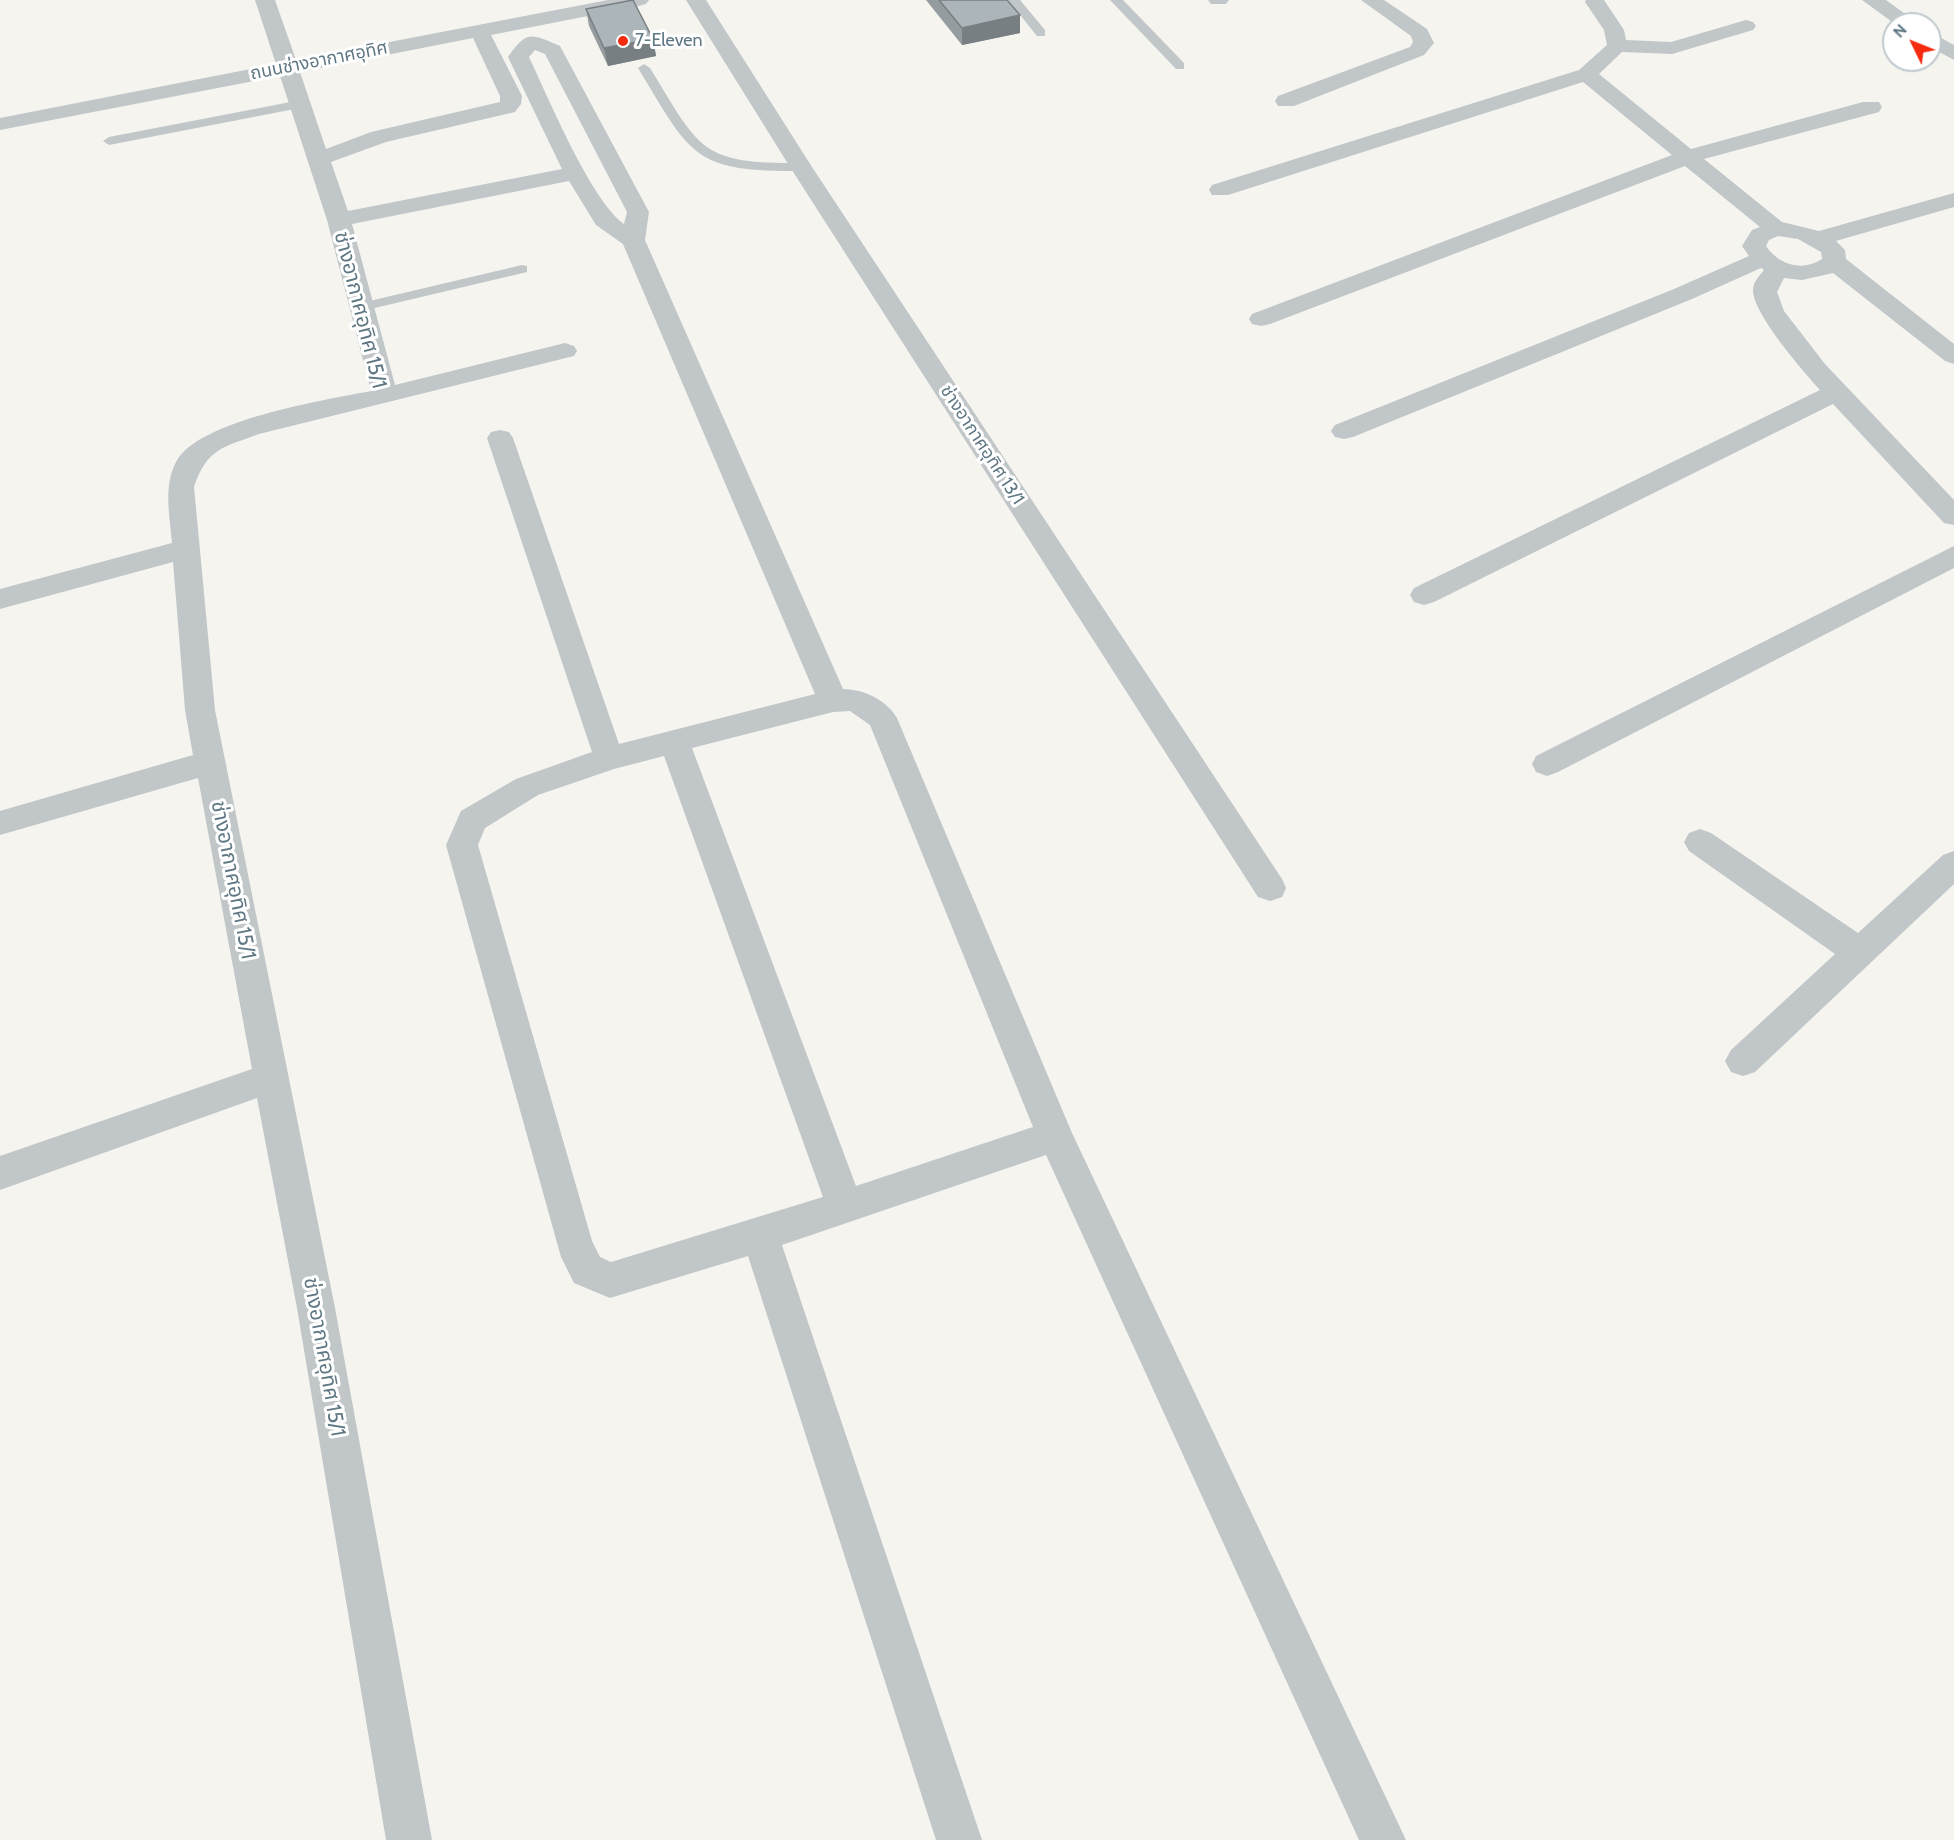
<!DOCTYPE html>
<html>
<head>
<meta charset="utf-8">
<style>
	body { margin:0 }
	#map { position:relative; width:1954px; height:1840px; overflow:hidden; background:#f5f4ef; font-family:Cabin,sans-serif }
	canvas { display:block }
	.north { position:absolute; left:1882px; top:12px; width:60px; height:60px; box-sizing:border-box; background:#fff; border:2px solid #bfc9ce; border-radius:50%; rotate:313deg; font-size:16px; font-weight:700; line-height:24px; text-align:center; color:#607884 }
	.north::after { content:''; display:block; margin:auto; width:21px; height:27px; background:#f52b0f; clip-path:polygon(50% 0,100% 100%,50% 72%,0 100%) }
</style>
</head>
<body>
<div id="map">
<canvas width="1954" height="1840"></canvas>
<div class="north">N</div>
</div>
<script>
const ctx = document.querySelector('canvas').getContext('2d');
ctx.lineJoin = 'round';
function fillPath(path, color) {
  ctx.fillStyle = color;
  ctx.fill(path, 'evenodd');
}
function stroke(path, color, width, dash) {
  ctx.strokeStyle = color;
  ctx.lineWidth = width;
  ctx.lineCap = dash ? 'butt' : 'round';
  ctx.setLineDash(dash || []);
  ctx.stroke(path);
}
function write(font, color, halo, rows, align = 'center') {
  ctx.font = font + ' Cabin,"Noto Sans Thai",sans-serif';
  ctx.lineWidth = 6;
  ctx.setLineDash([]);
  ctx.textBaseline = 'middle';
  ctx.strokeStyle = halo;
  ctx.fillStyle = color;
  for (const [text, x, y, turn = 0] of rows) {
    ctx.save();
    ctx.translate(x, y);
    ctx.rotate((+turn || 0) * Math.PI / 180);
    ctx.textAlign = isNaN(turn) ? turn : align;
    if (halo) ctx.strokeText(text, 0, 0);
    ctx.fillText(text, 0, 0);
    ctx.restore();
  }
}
fillPath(new Path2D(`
	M1008,0H1020L1045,30V36H1037Z
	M1110,0H1123L1184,63V69H1176Z
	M644,64L650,68C700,149 699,164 801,163L808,167L801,171C692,172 691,155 638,68Z
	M301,100L307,104L305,107L109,145L103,141L109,137Z
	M522,265L527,266V272L362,311L355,307L357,304Z`), '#c1c6c9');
fillPath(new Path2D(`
	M255,0H275L296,60L608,0H649L646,4L639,6L491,35L522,96L521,104L515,112L386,142L331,162L348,211L562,169L508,57C527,29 532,34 560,46L649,212L645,240L843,689C863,689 887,700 897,718L1072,1133L1406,1840H1359L1046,1155L782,1245L982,1840H936L748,1256L610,1298L574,1283L561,1257L446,845L461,811L516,779L592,752L487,438L491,432L500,430L509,432L513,438L619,744L815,694L623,244L596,225L569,181L352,224L395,385L565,343L574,346L577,351L574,356L259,434C224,447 207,448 194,487L215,710L335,1308L432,1840H386L297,1308L257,1098L0,1190V1156L252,1069L198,778L0,835V811L193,755L185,710L173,562L0,609V589L172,543C170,516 163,487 176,462C198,420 325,400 371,391L327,220L280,76L0,130V118L276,64ZM473,38L500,96V102L371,132L326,149L300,72ZM535,50L545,54L627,212L624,224C591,201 548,97 529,57ZM850,711L870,725L1033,1127L856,1186L692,748L833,712ZM664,756L823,1197L611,1262L600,1257L592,1241L478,845L485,828L538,795L614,769Z
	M686,0H706L812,167L1282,879L1286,888L1282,897L1270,901L1258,897L790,167Z
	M1208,0H1229L1226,4H1211Z
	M1361,0H1384L1427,29L1434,43L1424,55L1294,106H1278L1275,101L1278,96L1410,47L1413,42L1411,36Z
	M1586,0H1604L1624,30L1626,40L1671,42L1746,20L1753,22L1756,26L1753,30L1672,54L1622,52L1599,74L1691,149L1863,102H1879L1882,107L1879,112L1704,159L1782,222L1819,231L1954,193V207L1836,241L1845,250L1846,259L1954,344V364L1945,361L1833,273L1802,280L1784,278L1777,292L1784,311L1825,364L1954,500V525L1944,523L1833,404L1434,602L1424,605L1414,602L1410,595L1414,588L1820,390C1803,371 1753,314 1753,290C1753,282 1760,275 1764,270L1761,268L1692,299L1353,437L1344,439L1335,437L1331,431L1335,425L1674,289L1749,256L1742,246L1752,230L1760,227L1685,166L1270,324L1261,326L1252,324L1249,319L1252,314L1672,155L1583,82L1228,195H1212L1209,190L1212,185L1579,70L1607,45L1604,30L1585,2ZM1778,236L1798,239L1821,252L1822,259C1802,272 1779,265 1766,246L1769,240Z
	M1862,0H1886L1919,24H1895Z
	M1930,32L1954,45V60L1930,47Z
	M1954,546V568L1558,772L1547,776L1536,772L1532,764L1536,756Z
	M1700,829L1711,833L1858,933L1943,855L1954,851V884L1755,1072L1743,1076L1731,1072L1725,1061L1731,1050L1835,954L1689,851L1684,842L1689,833Z`), '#c1c6c9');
fillPath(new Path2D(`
	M926,0H1007L1020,15V33L962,45Z
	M586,9L653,39L656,56L608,66L589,26Z`), '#949c9f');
fillPath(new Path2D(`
	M1020,15V33L962,45V28Z
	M653,39L656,56L608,66L604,48Z`), '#787f82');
const building = new Path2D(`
	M633,0L653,39L604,48L586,9Z
	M939,0H1007L1020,15L962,28Z`);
fillPath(building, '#acb5b9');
stroke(building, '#787f82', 1.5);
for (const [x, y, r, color] of [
	[623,41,6,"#f52b0f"]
]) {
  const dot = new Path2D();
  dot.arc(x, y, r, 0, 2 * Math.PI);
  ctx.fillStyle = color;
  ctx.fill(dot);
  stroke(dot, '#fff', 2);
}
write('18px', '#607884', '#fff', [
	["7-Eleven",635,41]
], 'left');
write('18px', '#607884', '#fff', [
	["ถนนช่างอากาศอุทิศ",319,61,-11],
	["ช่างอากาศอุทิศ 13/1",982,445,57]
]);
write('21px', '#607884', '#fff', [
	["ช่างอากาศอุทิศ 15/1",360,310,76],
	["ช่างอากาศอุทิศ 15/1",233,880,79],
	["ช่างอากาศอุทิศ 15/1",324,1357,80]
]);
</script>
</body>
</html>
